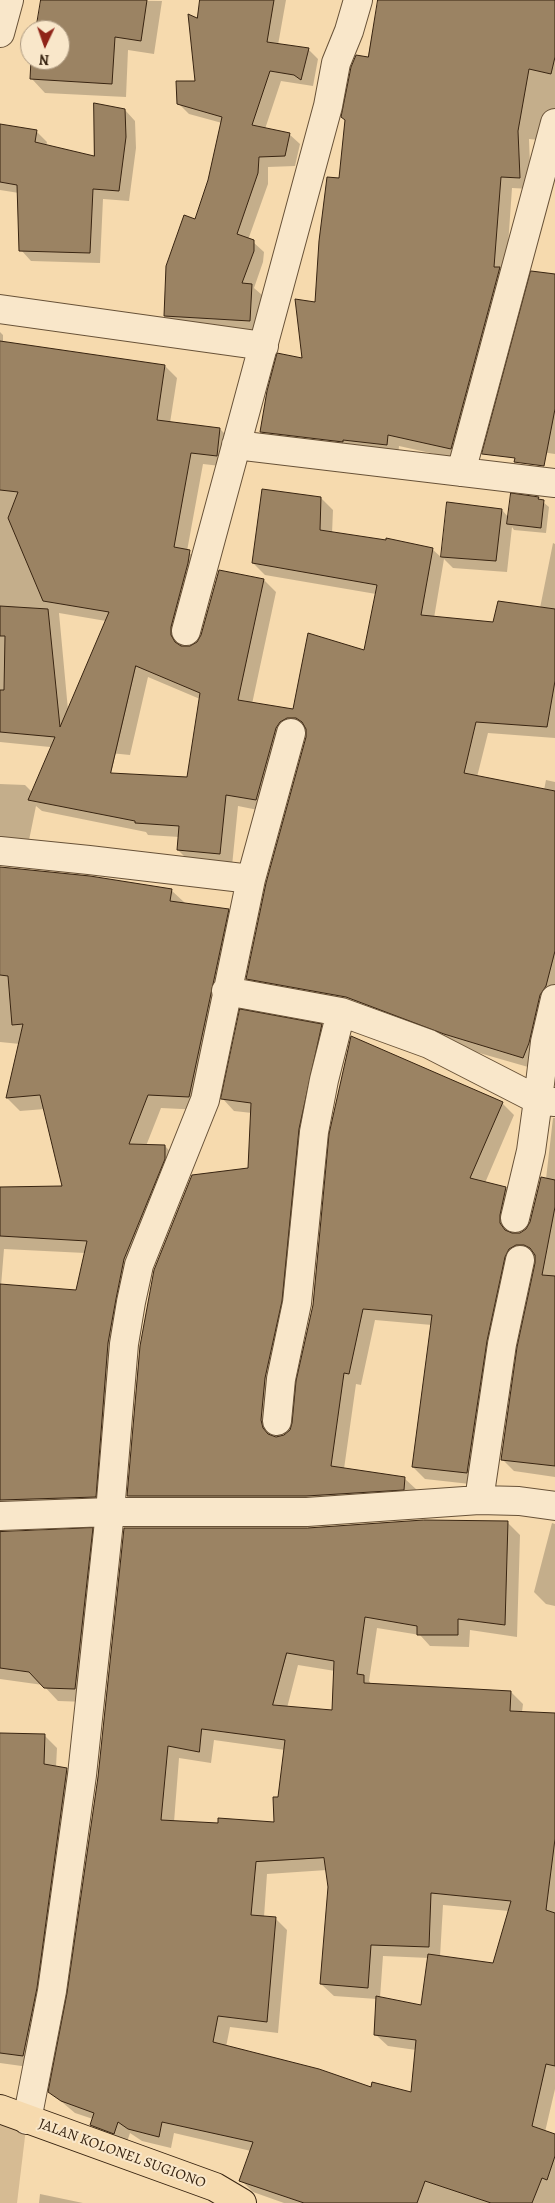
<!DOCTYPE html>
<html>
<head>
<meta charset="utf-8">
<style>
	body { margin:0 }
	#map { position:relative; width:555px; height:2203px; overflow:hidden; background:#f6daae; font-family:Alegreya,serif }
	canvas { display:block }
	.north { position:absolute; left:20px; top:20px; width:50px; height:50px; box-sizing:border-box; background:#f9e7ca; border:1px solid #ac9980; border-radius:50%; rotate:183deg; font-size:14px; font-weight:700; line-height:20px; text-align:center; color:#382411 }
	.north::after { content:''; display:block; margin:auto; width:18px; height:22px; background:#8f2418; clip-path:polygon(50% 0,100% 100%,50% 72%,0 100%) }
</style>
</head>
<body>
<div id="map">
<canvas width="555" height="2203"></canvas>
<div class="north">N</div>
</div>
<script>
const ctx = document.querySelector('canvas').getContext('2d');
ctx.lineJoin = 'round';
function fillPath(path, color) {
  ctx.fillStyle = color;
  ctx.fill(path, 'evenodd');
}
function stroke(path, color, width, dash) {
  ctx.strokeStyle = color;
  ctx.lineWidth = width;
  ctx.lineCap = dash ? 'butt' : 'round';
  ctx.setLineDash(dash || []);
  ctx.stroke(path);
}
function write(font, color, halo, rows, align = 'center') {
  ctx.font = font + ' Alegreya,serif';
  ctx.lineWidth = 4;
  ctx.setLineDash([]);
  ctx.textBaseline = 'middle';
  ctx.strokeStyle = halo;
  ctx.fillStyle = color;
  for (const [text, x, y, turn = 0] of rows) {
    ctx.save();
    ctx.translate(x, y);
    ctx.rotate((+turn || 0) * Math.PI / 180);
    ctx.textAlign = isNaN(turn) ? turn : align;
    if (halo) ctx.strokeText(text, 0, 0);
    ctx.fillText(text, 0, 0);
    ctx.restore();
  }
}
fillPath(new Path2D(`
	M0,2108L27,2120L17,2203H0Z`), '#d6bb93');
fillPath(new Path2D(`
	M42,0L162,1L154,54L128,50L126,97L45,93L32,79L33,60H60V30H38Z
	M202,0H286L278,45L308,49L318,59L313,86L281,81L265,129L289,134L300,144L295,166L268,167V184L248,240L253,242L264,252L263,262L254,288L262,295L260,331L175,326L165,316L209,180L222,123L189,114L178,103L197,82Z
	M380,0H555V124L549,141L529,139L531,189L512,188L506,275L462,460L399,446L398,456L273,443L262,432L304,359L340,179L369,59Z
	M125,110L135,121L136,148L129,201L103,199L100,263L31,261L21,250L19,193L0,190V125L36,131L47,142L46,146L95,158Z
	M555,285V454L500,446Z
	M0,332L3,335V343L165,366L177,378L170,423L220,429L232,441L229,467L203,464L187,551L201,563L182,640V647H190L198,643L202,636L220,571L264,580L276,592L252,704L294,710L364,652L376,594L265,575L253,563L321,498L333,510L332,534L432,549L442,558L448,503L502,510L509,518L538,498L549,507L546,533L514,530L512,527L507,572L453,568L444,559L434,618L494,623L540,608L553,543L555,544V738L488,733L477,777L544,790L546,780L555,782V1001L535,1069L260,990L248,978L307,737V730H299L268,812L238,806L232,866L190,862L178,850L179,837L148,835L146,832L42,811L36,806L27,850L0,856V784L25,785L33,793L188,779L200,699L148,677L130,755L0,742ZM59,613L106,621L68,710Z
	M0,868L171,890L185,903L228,910L241,924L202,1110L161,1108L146,1146H165L178,1160L137,1273L109,1510L0,1521V1188H64L45,1109L20,1111L7,1098L20,1044L0,1042ZM4,1249L85,1253L77,1292L1,1286Z
	M321,1026L333,1038L274,1437L284,1436L290,1431L294,1423L298,1382L502,1103L514,1115L485,1183L506,1188L518,1200L512,1234H519L527,1230L531,1223L546,1179L553,1118H555V1477L514,1471L502,1459L537,1263L536,1256L528,1257L479,1485L425,1479L413,1467L432,1325L375,1320L361,1385L356,1384L344,1469L404,1478L417,1490L416,1501L140,1508L128,1496L249,1170L252,1113L234,1111L223,1099Z
	M508,1523L520,1535L517,1637L470,1630L469,1647L430,1646L420,1635L377,1628L369,1681L372,1685L511,1692L523,1704L522,1712L555,1714V2089L545,2132L555,2135V2203H284L253,2192L241,2180L251,2151L174,2133L171,2148L142,2141L130,2133L126,2145L103,2137L91,2125L93,2119L75,2113L50,2092L69,1993L99,1777L307,1529ZM298,1665L335,1671L333,1711L287,1708ZM214,1740L285,1750L275,1824L174,1822L179,1758L211,1763ZM327,1870L329,1887L321,1984L334,1996L377,1999L375,2034L388,2046L416,2050L412,2094L373,2089L226,2047L230,2027L278,2033L287,1930L275,1918L264,1917L267,1874ZM443,1905L509,1911L494,1965L440,1957ZM383,1956L429,1958L422,2006L380,1998Z
	M552,1523L555,1524V1606L546,1604L534,1592Z
	M92,1530L105,1543L88,1702L58,1701L43,1685L0,1679V1533Z
	M0,1734L44,1735L57,1748L56,1767L66,1769L79,1782L36,2068L0,2063Z
	M40,2194L83,2203H39Z`), '#0003');
const building = new Path2D(`
	M41,0H147L141,41L115,37L112,84L30,79L31,60H60V30H36Z
	M200,0H274L267,42L309,48L301,80L294,75L270,71L252,125L290,133L285,156L259,157L258,173L237,234L254,240V251L242,283L252,284L250,321L164,316L166,266L184,215L195,219L208,180L222,117L177,104L176,81H195L188,14L197,18Z
	M378,0H555V57L551,74L529,69L518,131L520,178L501,177L494,267H500L451,449L388,435L387,445L343,440V442L260,432L267,391L277,353L302,358L295,299L315,302L319,241L327,177L339,178L345,120L341,117L351,67L356,55L368,57Z
	M94,103L125,109L126,137L119,191L93,189L90,253L19,251L17,185L0,182V124L37,130L35,142L94,156Z
	M531,271L555,274V409L544,466L514,462L515,458L482,454Z
	M0,341L165,365L157,420L220,428L217,456L191,453L174,547L190,550L188,563L171,627V635L175,642L181,646H190L197,642L201,635L219,570L264,579L238,700L293,709L308,633L364,650L377,585L252,563L262,489L321,497L320,530L386,540V538L433,548L421,615L493,622L498,601L555,609V681L547,727L476,722L464,773L555,791V951L546,986L540,995L529,1043L523,1058L444,1034L346,997L246,979L266,883L306,737V729L302,722L296,718H287L280,722L276,728L256,800L226,795L220,854L177,850L179,826L135,823V821L28,800L55,737L0,732V690H4L5,636H0V606L48,609L60,727L109,612L43,601L8,518L18,492L0,490ZM136,666L200,693L187,777L111,773Z
	M511,493L539,497L538,499L544,500L541,528L507,524Z
	M447,502L502,509L496,561L441,557Z
	M0,867L90,876L172,889L170,901L229,909L189,1097L148,1095L129,1144L165,1145V1159L124,1259L116,1299L108,1343L96,1497L0,1500V1284L76,1290L87,1241L0,1236V1187L62,1186L40,1095L6,1098L23,1024L12,1025L8,976L0,975Z
	M240,1009L322,1024L299,1129L282,1301L265,1378L261,1420L263,1428L268,1434L276,1437L284,1435L290,1430L292,1423L296,1381L313,1305L329,1134L351,1036L503,1102L470,1178L506,1187L500,1215V1223L505,1230L512,1233H520L526,1229L530,1222L541,1177L555,1180V1207L542,1275L555,1276V1466L501,1460L517,1347L535,1263V1255L530,1248L524,1245H516L509,1249L505,1257L487,1341L467,1473L412,1467L432,1315L363,1309L349,1374L344,1373L331,1466L405,1477L404,1490L306,1496H127L140,1346L154,1270L192,1175L248,1168L251,1103L221,1099Z
	M424,1520L508,1521L505,1625L458,1619V1635H417V1626L365,1617L357,1674L364,1675V1683L511,1691L510,1711L555,1713V1839L546,1910L555,1913V2066L546,2064L532,2126L555,2134V2156L547,2180L542,2178L532,2203H491L425,2181L417,2203H304L239,2181L253,2142L162,2122L159,2137L128,2129L118,2122L114,2134L90,2125L94,2113L61,2101L48,2092L67,1993L98,1777L124,1528H307ZM287,1653L334,1661L332,1710L273,1705ZM202,1729L285,1740L278,1797H273L274,1822L218,1818V1823L161,1820L168,1746L199,1752ZM324,1858L328,1887L320,1984L368,1988L371,1945L429,1947L431,1893L511,1901L493,1963L428,1954L421,2005L376,1996L374,2035L416,2040L411,2092L372,2082L371,2087L319,2069L213,2042L218,2016L267,2022L276,1917L251,1915L256,1862Z
	M93,1528L75,1689L44,1688L29,1672L0,1668V1532Z
	M0,1733L45,1734L44,1764L67,1768L37,1988L23,2056L0,2053Z`);
fillPath(building, '#9b8363');
stroke(building, '#382411', 1);
const minor = new Path2D(`
	M0,33L9,0
	M0,309L264,346
	M236,445L555,483
	M461,472L555,123
	M186,631L328,106L336,63L349,31L358,0
	M0,851L89,860L251,879L205,1100L139,1265L131,1302L124,1344L110,1512L82,1775L52,1991L27,2120
	M251,879L291,733
	M226,991L341,1012L429,1044L538,1100L531,1151L515,1218
	M555,999L545,1042L538,1100L555,1102
	M277,1421L281,1379L297,1303L314,1132L324,1080L341,1012
	M479,1500L502,1344L520,1260
	M0,1516L110,1512H307L479,1500L519,1501L555,1506`);
const major = new Path2D(`
	M0,2109L215,2187L242,2203`);
stroke(minor, '#685238', 30);
stroke(major, '#382411', 30);
stroke(minor, '#f9e7ca', 28);
stroke(major, '#f6daae', 28);
write('15px', '#382411', '#f9e7ca', [
	["JALAN KOLONEL SUGIONO",122,2154,20]
]);
</script>
</body>
</html>
